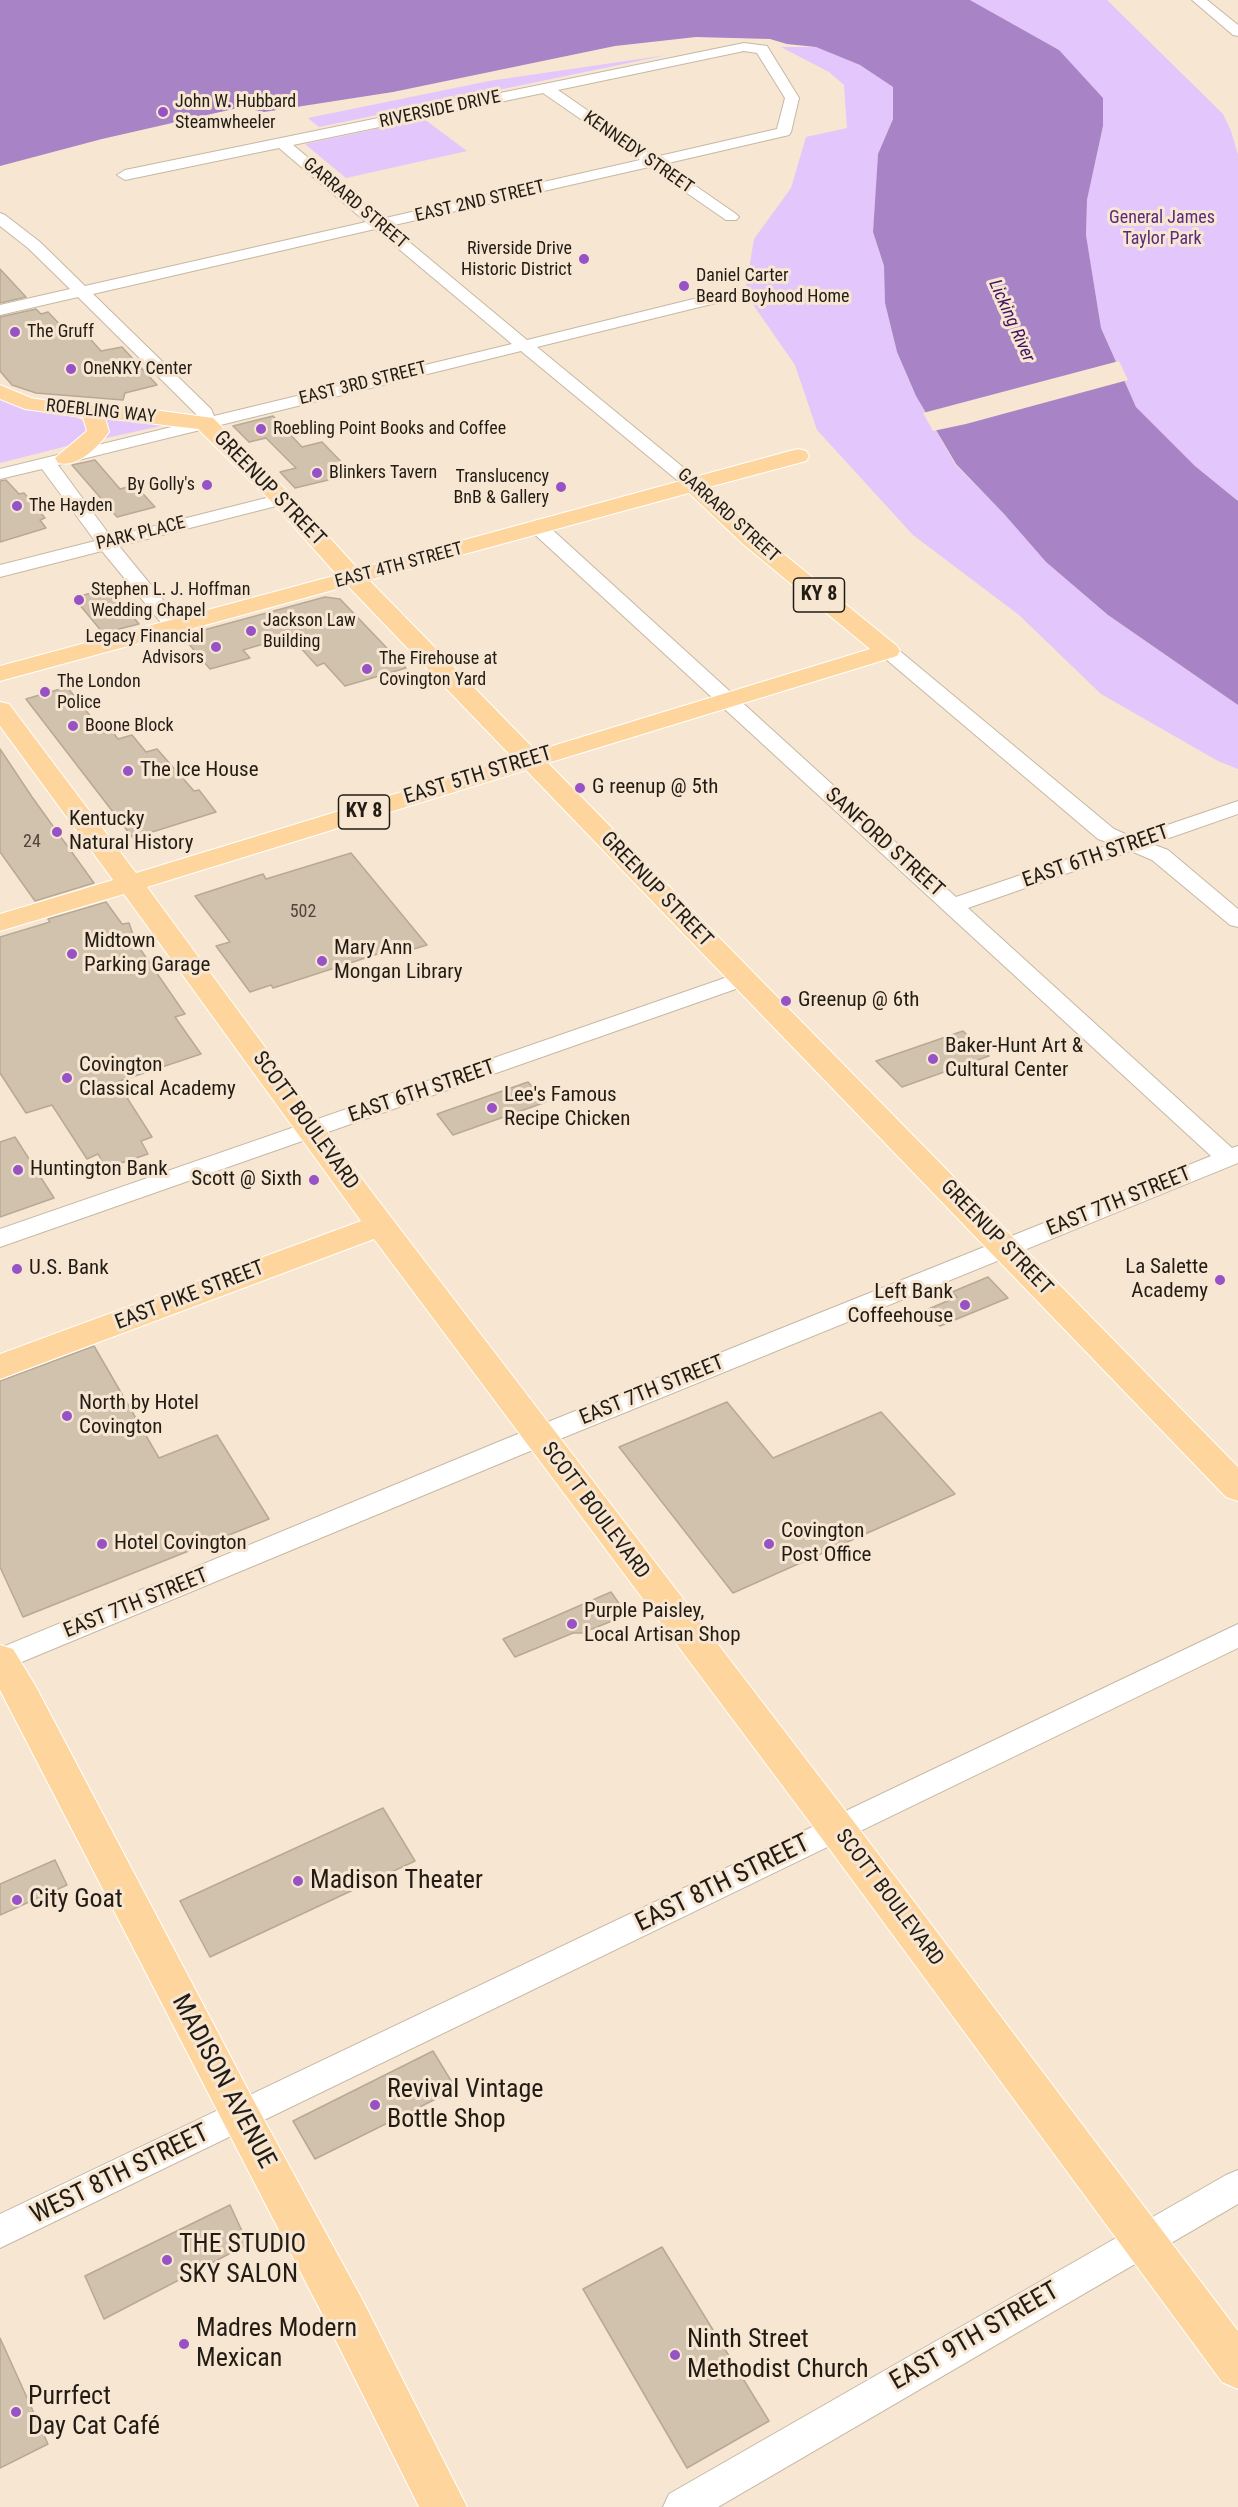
<!DOCTYPE html>
<html>
<head>
<meta charset="utf-8">
<style>
	body { margin:0 }
	canvas { display:block; background:#f6e6d2 }
</style>
</head>
<body>
<canvas width="1238" height="2507"></canvas>
<script>
const ctx = document.querySelector('canvas').getContext('2d');
ctx.lineJoin = 'round';
function fillPath(path, color) {
  ctx.fillStyle = color;
  ctx.fill(path, 'evenodd');
}
function stroke(path, color, width, dash) {
  ctx.strokeStyle = color;
  ctx.lineWidth = width;
  ctx.lineCap = dash ? 'butt' : 'round';
  ctx.setLineDash(dash || []);
  ctx.stroke(path);
}
function write(font, color, halo, rows, align = 'center') {
  ctx.font = font + ' "Roboto Condensed",sans-serif';
  ctx.lineWidth = 6;
  ctx.setLineDash([]);
  ctx.textBaseline = 'middle';
  ctx.strokeStyle = halo;
  ctx.fillStyle = color;
  for (const [text, x, y, turn = 0] of rows) {
    ctx.save();
    ctx.translate(x, y);
    ctx.rotate((+turn || 0) * Math.PI / 180);
    ctx.textAlign = isNaN(turn) ? turn : align;
    if (halo) ctx.strokeText(text, 0, 0);
    ctx.fillText(text, 0, 0);
    ctx.restore();
  }
}
fillPath(new Path2D(`
	M970,0H1107L1223,114L1231,131L1238,155V501L1195,466L1136,407L1101,328L1086,235L1087,200L1103,126L1059,50Z
	M781,47H816L860,65L893,87V119L878,154L873,232L884,266L885,303L897,352L916,396L955,464L1005,515L1046,562L1108,615L1238,705V769L1218,761L1101,694L1019,615L913,535L817,430L795,365L745,293L754,239L791,188L806,137L847,128L844,85L829,72Z
	M667,55L319,127L308,118L489,81Z
	M424,119L467,151L346,178L305,144Z
	M0,400L20,407L78,418L85,422L88,431L77,443L67,446L0,463Z
	M104,416L164,424L165,425L106,438L104,437Z`), '#e3c6fb');
fillPath(new Path2D(`
	M0,0H970L1059,50L1103,98V126L1087,200L1086,235L1101,328L1136,407L1195,466L1238,501V705L1108,615L1046,562L1005,515L956,464L916,396L897,352L885,303L884,266L873,232L878,154L893,119V87L860,65L816,47L787,44L770,39L696,37L615,46L393,92L264,112L242,107L102,139L0,166Z`), '#a883c5');
fillPath(new Path2D(`
	M1119,361L1128,380L966,424L933,431L923,413Z`), '#f6e6d2');
const building = new Path2D(`
	M0,269L26,297L0,303Z
	M36,309L41,314L48,312L69,334L85,333L101,351L122,347L157,385L125,393L123,400L36,393L12,385L0,371V317Z
	M273,416L302,447L322,442L353,474L295,488L280,472L296,468L266,438L249,442L233,426Z
	M95,460L120,489L135,485L155,507L117,517L72,465Z
	M6,480L19,494L24,493L45,518L40,520L46,528L0,542V481Z
	M108,588L115,595L139,624L103,633L74,598Z
	M325,597L340,599L406,668L345,686L324,663L317,666L290,636L243,650L250,658L210,669L182,636Z
	M67,687L104,733L112,731L118,739L132,735L146,752L157,749L194,791L199,790L216,812L133,838L26,699Z
	M0,749L32,797L94,883L35,901L0,852Z
	M351,853L427,945L397,954L393,949L273,988L271,985L250,992L216,946L230,942L195,896L263,874L266,879Z
	M106,902L122,924L129,923L136,943L185,1014L175,1017L201,1054L117,1082L152,1137L141,1141L148,1154L106,1168L98,1154L87,1159L52,1105L26,1113L0,1073V937L50,922L48,919Z
	M963,1031L989,1056L902,1087L876,1061Z
	M528,1082L546,1102L453,1135L437,1114Z
	M15,1137L54,1198L0,1217V1142Z
	M988,1277L1008,1298L940,1326L926,1310L957,1297L952,1292Z
	M94,1346L159,1458L217,1435L269,1519L23,1617L0,1567V1381Z
	M727,1402L773,1458L881,1412L955,1494L733,1593L619,1447Z
	M611,1592L627,1615L582,1633H573L515,1657L503,1639Z
	M383,1808L415,1861L210,1957L180,1901Z
	M55,1860L67,1885L0,1915V1884Z
	M433,2051L456,2089L315,2159L293,2121Z
	M230,2205L248,2244L104,2319L85,2276Z
	M662,2247L769,2421L687,2468L583,2289Z
	M0,2338L48,2444L0,2468Z`);
fillPath(building, '#d1c2ad');
stroke(building, '#b8a995', 1.5);
const minor = new Path2D(`
	M1192,0H1207L1238,25V36L1233,35Z
	M744,43L767,46L799,98L791,132L789,135L664,164L736,214L739,217L736,220H726L649,167L390,226L527,340L726,291L732,293L734,296L732,299L537,347L701,482L704,486L701,490H689L521,351L58,465L111,537L282,494L288,495L291,499L288,503L119,546L182,623L185,627L182,631H168L102,551L0,577V565L95,541L42,469L0,479V469L196,421V414L78,297L0,315V305L70,289L28,248L0,226V213L5,215L40,242L85,286L366,222L279,148L125,180L117,175L125,170ZM744,51L757,53L785,98L777,129L655,157L558,90ZM543,93L640,160L381,219L293,145ZM375,229L512,344L214,416L211,409L93,294Z
	M539,522L546,524L956,897L1112,844L1098,839L881,655L878,651L881,647H895L1114,829L1132,837L1238,801V814L1152,844L1168,850L1238,909V927L1230,925L1152,860L1131,851L968,908L1232,1148L1238,1146V1163L523,1454L0,1671V1648L503,1440L1211,1156L532,532L530,528L532,524Z
	M742,972L750,974L753,979L750,984L0,1247V1229Z
	M1238,1624V1648L0,2248V2214Z
	M1238,2170V2204L718,2507H663L669,2494L1226,2175Z`);
const major = new Path2D(`
	M0,385L31,398L66,404L132,407L213,418L290,494L358,569L790,451L798,449L806,451L809,456L806,461L709,487L759,534L897,646L900,651L897,656L548,763L1238,1467V1501L1226,1497L526,770L147,887L371,1191L851,1818L1238,2331V2389L1222,2382L823,1840L374,1239L0,1379V1354L361,1221L124,894L0,931V914L113,880L0,726V702L9,704L136,873L513,758L348,586L0,681V666L337,575L274,504L198,429L105,418L109,432C98,447 78,468 58,463L55,458L87,431L83,417L25,409L0,399ZM689,493L743,544L870,649L536,751L369,580Z
	M0,1645L13,1649L35,1685L255,2103L362,2299L467,2507H419L330,2329L0,1690Z`);
stroke(minor, '#c7b8a4', 2);
stroke(major, '#fff', 2);
fillPath(minor, '#fff');
fillPath(major, '#fed69d');
for (const [x, y, r, color] of [
	[163,112,6,"#9752c6"],
	[584,259,6,"#9752c6"],
	[684,286,6,"#9752c6"],
	[15,332,6,"#9752c6"],
	[71,369,6,"#9752c6"],
	[261,429,6,"#9752c6"],
	[317,473,6,"#9752c6"],
	[207,485,6,"#9752c6"],
	[561,487,6,"#9752c6"],
	[17,506,6,"#9752c6"],
	[79,600,6,"#9752c6"],
	[251,631,6,"#9752c6"],
	[216,647,6,"#9752c6"],
	[367,669,6,"#9752c6"],
	[45,692,6,"#9752c6"],
	[73,726,6,"#9752c6"],
	[128,771,6,"#9752c6"],
	[580,788,6,"#9752c6"],
	[57,832,6,"#9752c6"],
	[72,954,6,"#9752c6"],
	[322,961,6,"#9752c6"],
	[786,1001,6,"#9752c6"],
	[933,1059,6,"#9752c6"],
	[67,1078,6,"#9752c6"],
	[492,1108,6,"#9752c6"],
	[18,1170,6,"#9752c6"],
	[314,1180,6,"#9752c6"],
	[17,1269,6,"#9752c6"],
	[1220,1280,6,"#9752c6"],
	[965,1305,6,"#9752c6"],
	[67,1416,6,"#9752c6"],
	[102,1544,6,"#9752c6"],
	[769,1544,6,"#9752c6"],
	[572,1624,6,"#9752c6"],
	[298,1881,6,"#9752c6"],
	[17,1900,6,"#9752c6"],
	[375,2105,6,"#9752c6"],
	[167,2260,6,"#9752c6"],
	[184,2344,6,"#9752c6"],
	[675,2355,6,"#9752c6"],
	[16,2412,6,"#9752c6"]
]) {
  const dot = new Path2D();
  dot.arc(x, y, r, 0, 2 * Math.PI);
  ctx.fillStyle = color;
  ctx.fill(dot);
  stroke(dot, '#f6e6d2', 2);
}
write('18px', '#221c15', '#f6e6d2', [
	["John W. Hubbard",175,102],
	["Steamwheeler",175,123],
	["Riverside Drive",572,249,"right"],
	["Historic District",572,270,"right"],
	["Daniel Carter",696,276],
	["Beard Boyhood Home",696,297],
	["The Gruff",27,332],
	["OneNKY Center",83,369],
	["Roebling Point Books and Coffee",273,429],
	["Blinkers Tavern",329,473],
	["Translucency",549,477,"right"],
	["BnB & Gallery",549,498,"right"],
	["By Golly's",195,485,"right"],
	["The Hayden",29,506],
	["Stephen L. J. Hoffman",91,590],
	["Wedding Chapel",91,611],
	["Jackson Law",263,621],
	["Building",263,642],
	["Legacy Financial",204,637,"right"],
	["Advisors",204,658,"right"],
	["The Firehouse at",379,659],
	["Covington Yard",379,680],
	["The London",57,682],
	["Police",57,703],
	["Boone Block",85,726]
], 'left');
write('18px', '#221c15', '#f6e6d2', [
	["RIVERSIDE DRIVE",440,110,-12],
	["KENNEDY STREET",638,153,35],
	["EAST 2ND STREET",480,202,-13],
	["GARRARD STREET",355,204,40],
	["EAST 3RD STREET",363,384,-14],
	["ROEBLING WAY",101,412,6],
	["GARRARD STREET",728,516,42],
	["PARK PLACE",141,534,-14],
	["EAST 4TH STREET",399,566,-15]
]);
write('18px', '#5b2b7b', '#f6e6d2', [
	["General James",1162,218],
	["Taylor Park",1162,239]
]);
write('italic 18px', '#430f61', '#f6e6d2', [
	["Licking River",1011,321,66]
]);
write('18px', '#4e463b', null, [
	["24",32,842],
	["502",303,912]
]);
for (const [x, y, w] of [
	[819,595,51],
	[364,812,51]
]) {
  const box = new Path2D();
  box.roundRect(x - w / 2, y - 17, w, 34, 4.5);
  ctx.fillStyle = '#f6e6d2';
  ctx.fill(box);
  stroke(box, '#221c15', 1.5);
}
write('bold 20px', '#221c15', null, [
	["KY 8",819,595],
	["KY 8",364,812]
]);
write('21px', '#221c15', '#f6e6d2', [
	["GREENUP STREET",269,489,46],
	["EAST 5TH STREET",478,776,-17],
	["SANFORD STREET",884,843,42],
	["EAST 6TH STREET",1096,857,-19],
	["GREENUP STREET",656,890,46],
	["EAST 6TH STREET",422,1092,-19],
	["SCOTT BOULEVARD",305,1121,54],
	["EAST 7TH STREET",1119,1202,-22],
	["GREENUP STREET",996,1238,46],
	["EAST PIKE STREET",190,1296,-21],
	["EAST 7TH STREET",652,1391,-22],
	["SCOTT BOULEVARD",595,1511,53],
	["EAST 7TH STREET",136,1604,-22],
	["SCOTT BOULEVARD",889,1898,53]
]);
write('21px', '#221c15', '#f6e6d2', [
	["The Ice House",140,771],
	["G reenup @ 5th",592,788],
	["Kentucky",69,820],
	["Natural History",69,844],
	["Midtown",84,942],
	["Parking Garage",84,966],
	["Mary Ann",334,949],
	["Mongan Library",334,973],
	["Greenup @ 6th",798,1001],
	["Baker-Hunt Art &",945,1047],
	["Cultural Center",945,1071],
	["Covington",79,1066],
	["Classical Academy",79,1090],
	["Lee's Famous",504,1096],
	["Recipe Chicken",504,1120],
	["Huntington Bank",30,1170],
	["Scott @ Sixth",302,1180,"right"],
	["La Salette",1208,1268,"right"],
	["Academy",1208,1292,"right"],
	["U.S. Bank",29,1269],
	["Left Bank",953,1293,"right"],
	["Coffeehouse",953,1317,"right"],
	["North by Hotel",79,1404],
	["Covington",79,1428],
	["Covington",781,1532],
	["Post Office",781,1556],
	["Hotel Covington",114,1544],
	["Purple Paisley,",584,1612],
	["Local Artisan Shop",584,1636]
], 'left');
write('26px', '#221c15', '#f6e6d2', [
	["Madison Theater",310,1881],
	["City Goat",29,1900],
	["Revival Vintage",387,2090],
	["Bottle Shop",387,2120],
	["THE STUDIO",179,2245],
	["SKY SALON",179,2275],
	["Madres Modern",196,2329],
	["Mexican",196,2359],
	["Ninth Street",687,2340],
	["Methodist Church",687,2370],
	["Purrfect",28,2397],
	["Day Cat Café",28,2427]
], 'left');
write('26px', '#221c15', '#f6e6d2', [
	["EAST 8TH STREET",723,1884,-26],
	["MADISON AVENUE",223,2082,62],
	["WEST 8TH STREET",120,2175,-26],
	["EAST 9TH STREET",975,2337,-30]
]);
</script>
</body>
</html>
